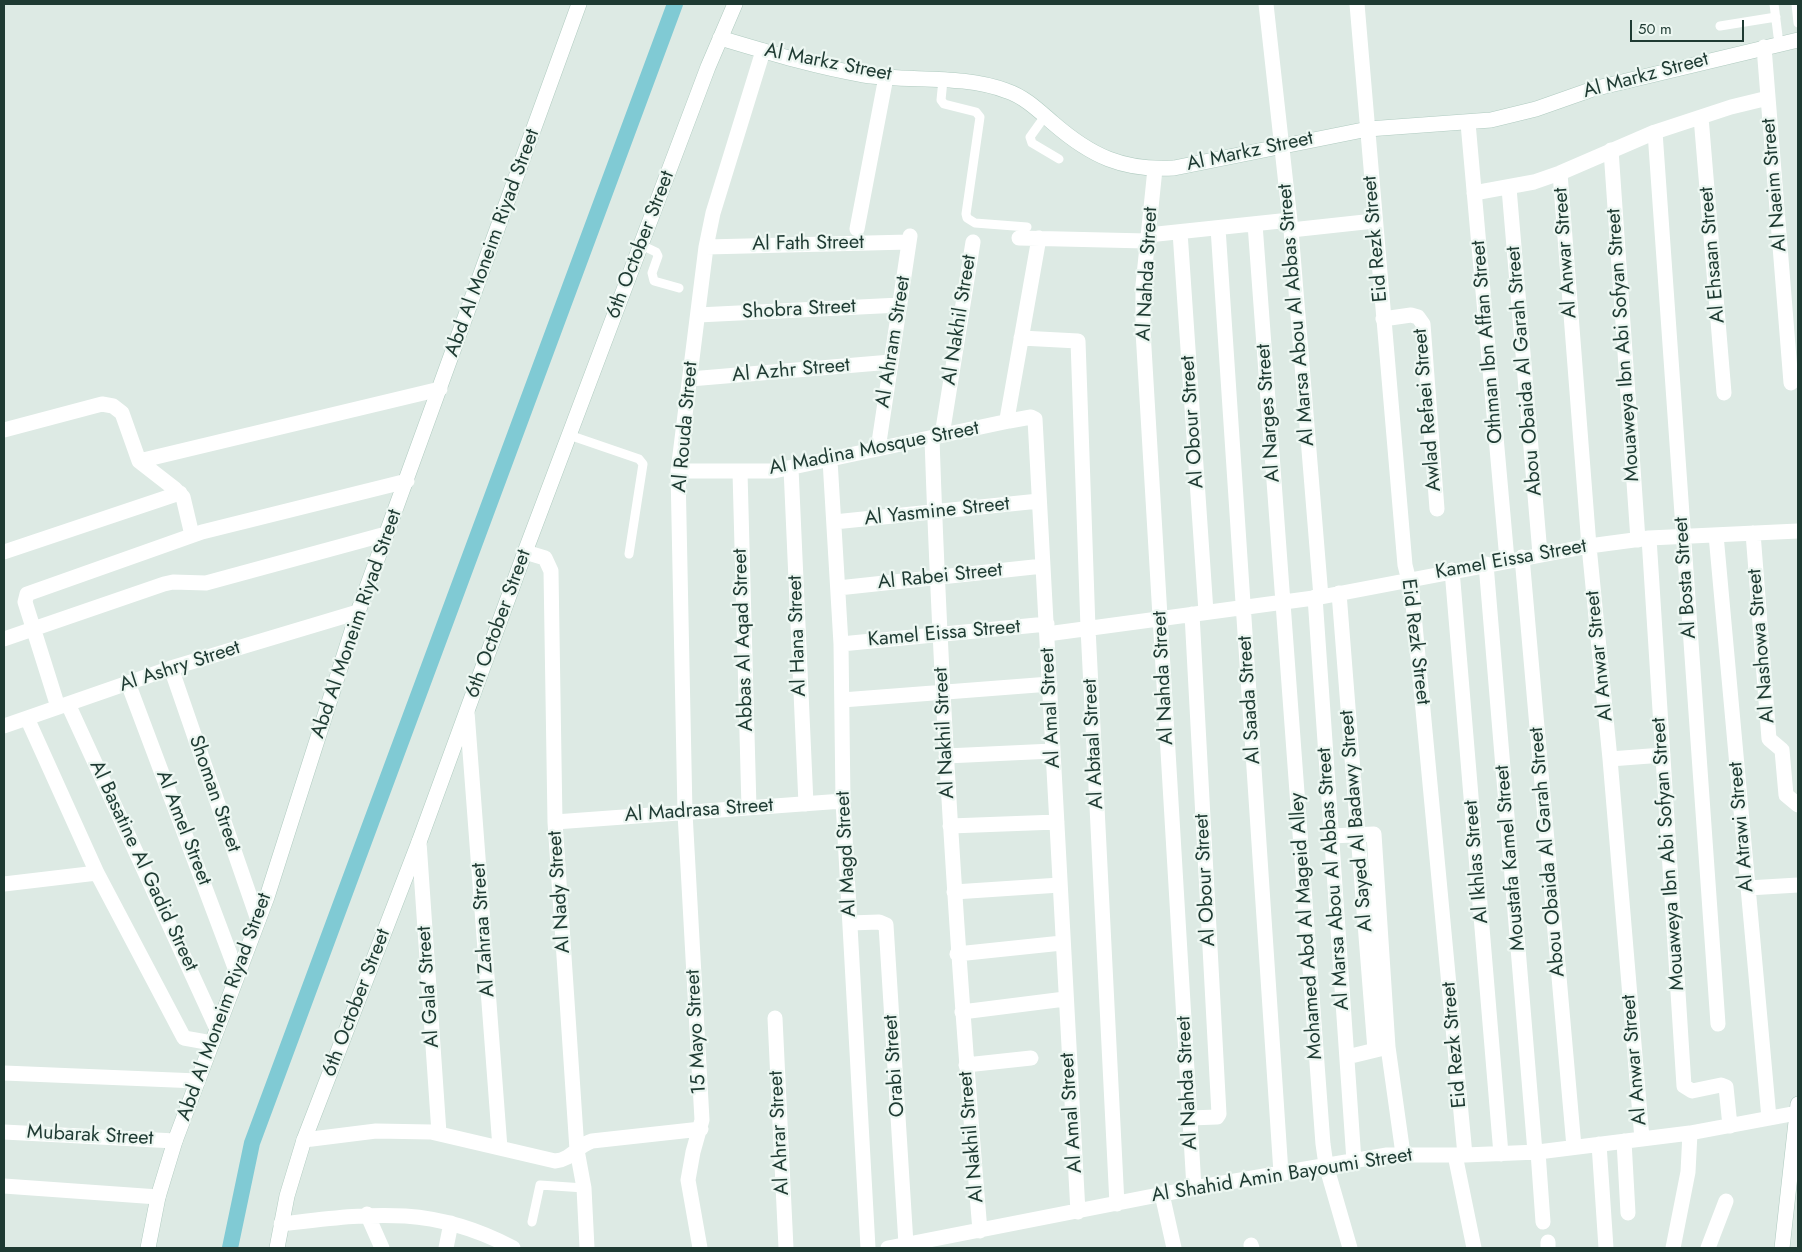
<!DOCTYPE html>
<html>
<head>
<meta charset="utf-8">
<style>
	body { margin:0 }
	#map { position:relative; width:1802px; height:1252px; overflow:hidden; background:#ddeae4; font-family:Jost,sans-serif }
	canvas { display:block }
	.frame { position:absolute; inset:0; border:5px solid #1e3a32; pointer-events:none }
	.scale { position:absolute; left:1630px; top:20px; width:114px; height:22px; box-sizing:border-box; border:2px solid #1e3a32; border-top:0; padding-left:6px; font-size:15px; line-height:18px; white-space:nowrap; color:#1e3a32; -webkit-text-stroke:4px #edf7f2; paint-order:stroke }
</style>
</head>
<body>
<div id="map">
<canvas width="1802" height="1252"></canvas>
<div class="frame"></div>
<div class="scale">50 m</div>
</div>
<script>
const ctx = document.querySelector('canvas').getContext('2d');
ctx.lineJoin = 'round';
function stroke(path, color, width, dash) {
  ctx.strokeStyle = color;
  ctx.lineWidth = width;
  ctx.lineCap = dash ? 'butt' : 'round';
  ctx.setLineDash(dash || []);
  ctx.stroke(path);
}
function write(font, color, halo, rows, align = 'center') {
  ctx.font = font + ' Jost,sans-serif';
  ctx.lineWidth = 4.5;
  ctx.setLineDash([]);
  ctx.textBaseline = 'middle';
  ctx.strokeStyle = halo;
  ctx.fillStyle = color;
  for (const [text, x, y, turn = 0] of rows) {
    ctx.save();
    ctx.translate(x, y);
    ctx.rotate((+turn || 0) * Math.PI / 180);
    ctx.textAlign = isNaN(turn) ? turn : align;
    if (halo) ctx.strokeText(text, 0, 0);
    ctx.fillText(text, 0, 0);
    ctx.restore();
  }
}
stroke(new Path2D(`
	M230,1248L252,1143L675,4`), '#80cad4', 16);
const secondary = new Path2D(`
	M720,38C767,52 816,67 864,75C911,82 962,74 1007,91C1025,97 1039,111 1053,123C1091,156 1123,171 1174,168L1368,129L1491,120L1536,109L1593,89L1798,40
	M148,1248L158,1197L175,1141L267,897L358,612L579,4
	M277,1248L287,1196L304,1140L419,842L525,552L708,67L735,4
	M1782,1248L1798,1104`);
stroke(secondary, '#b0cbc0', 16);
stroke(new Path2D(`
	M1774,4L1779,44
	M1796,4L1798,23
	M1720,26L1776,17
	M943,80L941,100L944,104L976,112L980,117L966,214L967,218L975,223L1027,227
	M1045,116L1030,137L1032,143L1059,159
	M641,245L656,252L658,256L652,273L654,281L679,288
	M569,435L639,459L643,464L629,554
	M532,1222L540,1185L584,1188`), '#fff', 9);
stroke(new Path2D(`
	M1266,4L1291,230L1321,597
	M1357,4L1405,565L1412,593L1465,1155
	M1764,47L1791,383
	M1701,117L1724,393
	M1468,123L1507,560
	M1655,132L1718,1024
	M1611,150L1638,540
	M1155,169L1143,285V331L1194,1188
	M1560,173L1589,546L1610,759L1642,1139
	M1509,188L1540,554
	M1474,193L1534,182L1560,173L1655,132L1731,107L1768,98
	M1255,224L1323,1144L1326,1165L1350,1248
	M1218,228L1281,1173
	M857,229L886,77
	M1291,230L1374,221
	M1180,232L1206,612
	M1148,235L1290,220
	M1019,238L1147,241
	M1039,238L1007,419L1009,421L1031,417L1035,419L1078,1212
	M973,242L943,429L932,439C941,703 958,967 980,1231
	M706,247L909,242
	M698,315L900,305
	M1383,319L1411,315L1418,317L1423,324L1437,509
	M1021,338L1078,341L1088,628L1117,1204
	M690,379L891,362
	M4,430L102,404L113,406L122,413L139,461L175,489L183,497L192,535
	M878,449L910,236
	M830,460L841,644L843,801L868,1248
	M139,461L440,389
	M791,468L806,804
	M678,471H774L1009,421
	M740,472L749,808
	M834,522L1039,501
	M1753,533L1769,739L1782,750L1786,795L1798,805
	M1716,535L1769,1118
	M1649,538L1684,1086L1692,1091L1721,1085L1726,1087L1730,1126
	M4,552L180,493
	M525,552L545,558L551,571L555,822L577,1150L584,1188L587,1248
	M1522,557L1574,1147
	M1486,564L1535,1152
	M1452,570L1501,1154
	M838,588L1043,566
	M1339,593L1375,1050
	M1315,597L1354,1161
	M1047,634L1321,597L1589,546L1649,538L1798,531
	M4,639L164,584L173,582L206,583L386,534
	M841,644L1047,624
	M171,668L258,920
	M128,683L237,973
	M842,700L1050,684
	M68,704L217,1029
	M58,707L25,602L27,594L202,532L407,481
	M467,712L500,1148
	M27,718L97,873L184,1038L212,1043
	M4,726L171,668L358,612
	M946,756L1053,751
	M1610,759L1663,755
	M555,822L843,801
	M950,826L1057,822
	M1331,836L1374,834L1388,1047L1403,1154
	M419,842L439,1133
	M4,884L97,873
	M1748,888L1798,885
	M954,892L1060,885
	M850,923L879,922L886,925L906,1244
	M957,954L1062,943
	M962,1012L1065,999
	M775,1018L786,1248
	M1347,1057L1384,1048
	M966,1065L1031,1058
	M4,1073L198,1081
	M1190,1118L1217,1117L1219,1114L1192,614
	M4,1132L175,1141
	M304,1140L376,1131L431,1132L555,1161C573,1159 576,1146 592,1141L701,1129
	M1624,1141L1628,1213
	M1599,1144L1606,1248
	M1538,1152L1543,1222
	M1455,1155L1474,1248
	M4,1186L158,1197
	M1162,1194L1174,1248
	M367,1214L382,1248
	M281,1224C370,1214 430,1204 513,1248
	M1548,1242V1248
	M1251,1245L1252,1248
	M446,1248L451,1223
	M700,1248L688,1180L693,1152L702,1120L685,813L678,471L706,247L713,213L763,51
	M888,1248L1194,1188L1387,1155H1465L1538,1152L1690,1133L1797,1113
	M1673,1248L1688,1172L1690,1133
	M1708,1248L1726,1201`), '#fff', 15);
stroke(secondary, '#fff', 15);
write('20px', '#1e3a32', '#edf7f2', [
	["Al Markz Street",828,63,11],
	["Al Markz Street",1646,76,-15],
	["Al Markz Street",1250,152,-12],
	["Al Naeim Street",1775,185,-95],
	["Eid Rezk Street",1376,239,-95],
	["Abd Al Moneim Riyad Street",493,243,-70],
	["Al Fath Street",808,244,-1],
	["6th October Street",641,245,-69],
	["Al Anwar Street",1566,253,-94],
	["Al Ehsaan Street",1713,255,-95],
	["Al Nahda Street",1148,274,-87],
	["Shobra Street",799,310,-3],
	["Al Marsa Abou Al Abbas Street",1297,315,-95],
	["Al Nakhil Street",960,320,-81],
	["Al Ahram Street",894,342,-81],
	["Othman Ibn Affan Street",1488,342,-95],
	["Mouaweya Ibn Abi Sofyan Street",1624,345,-94],
	["Al Azhr Street",791,371,-5],
	["Abou Obaida Al Garah Street",1525,371,-95],
	["Awlad Refaei Street",1428,410,-95],
	["Al Narges Street",1269,413,-94],
	["Al Obour Street",1193,422,-94],
	["Al Rouda Street",686,427,-85],
	["Al Madina Mosque Street",874,449,-11],
	["Al Yasmine Street",937,512,-6],
	["Kamel Eissa Street",1511,560,-10],
	["Al Rabei Street",940,577,-6],
	["Al Bosta Street",1686,578,-94],
	["Abd Al Moneim Riyad Street",357,624,-71],
	["6th October Street",499,624,-70],
	["Kamel Eissa Street",944,634,-5],
	["Al Hana Street",798,636,-92],
	["Abbas Al Aqad Street",744,640,-92],
	["Eid Rezk Street",1415,642,83],
	["Al Nashowa Street",1762,646,-95],
	["Al Anwar Street",1600,656,-96],
	["Al Ashry Street",180,667,-18],
	["Al Nahda Street",1164,678,-93],
	["Al Saada Street",1250,700,-94],
	["Al Amal Street",1051,708,-93],
	["Al Nakhil Street",945,733,-93],
	["Al Abtaal Street",1094,744,-93],
	["Shoman Street",214,794,71],
	["Al Madrasa Street",699,811,-4],
	["Al Sayed Al Badawy Street",1357,821,-95],
	["Al Atrawi Street",1742,827,-95],
	["Al Amel Street",183,828,69],
	["Abou Obaida Al Garah Street",1548,852,-95],
	["Al Magd Street",847,854,-93],
	["Mouaweya Ibn Abi Sofyan Street",1669,854,-94],
	["Moustafa Kamel Street",1511,858,-95],
	["Al Ikhlas Street",1477,862,-95],
	["Al Basatine Al Gadid Street",143,866,65],
	["Al Marsa Abou Al Abbas Street",1334,879,-94],
	["Al Obour Street",1206,880,-93],
	["Al Nady Street",560,892,-94],
	["Mohamed Abd Al Mageid Alley",1307,926,-94],
	["Al Zahraa Street",484,930,-94],
	["Al Gala' Street",429,987,-94],
	["6th October Street",357,1003,-69],
	["Abd Al Moneim Riyad Street",225,1007,-70],
	["15 Mayo Street",697,1032,-93],
	["Eid Rezk Street",1455,1045,-95],
	["Al Anwar Street",1635,1060,-95],
	["Orabi Street",895,1066,-94],
	["Al Nahda Street",1188,1083,-93],
	["Al Amal Street",1072,1113,-94],
	["Al Ahrar Street",780,1133,-93],
	["Mubarak Street",90,1136,3],
	["Al Nakhil Street",972,1137,-95],
	["Al Shahid Amin Bayoumi Street",1282,1176,-9]
]);
</script>
</body>
</html>
